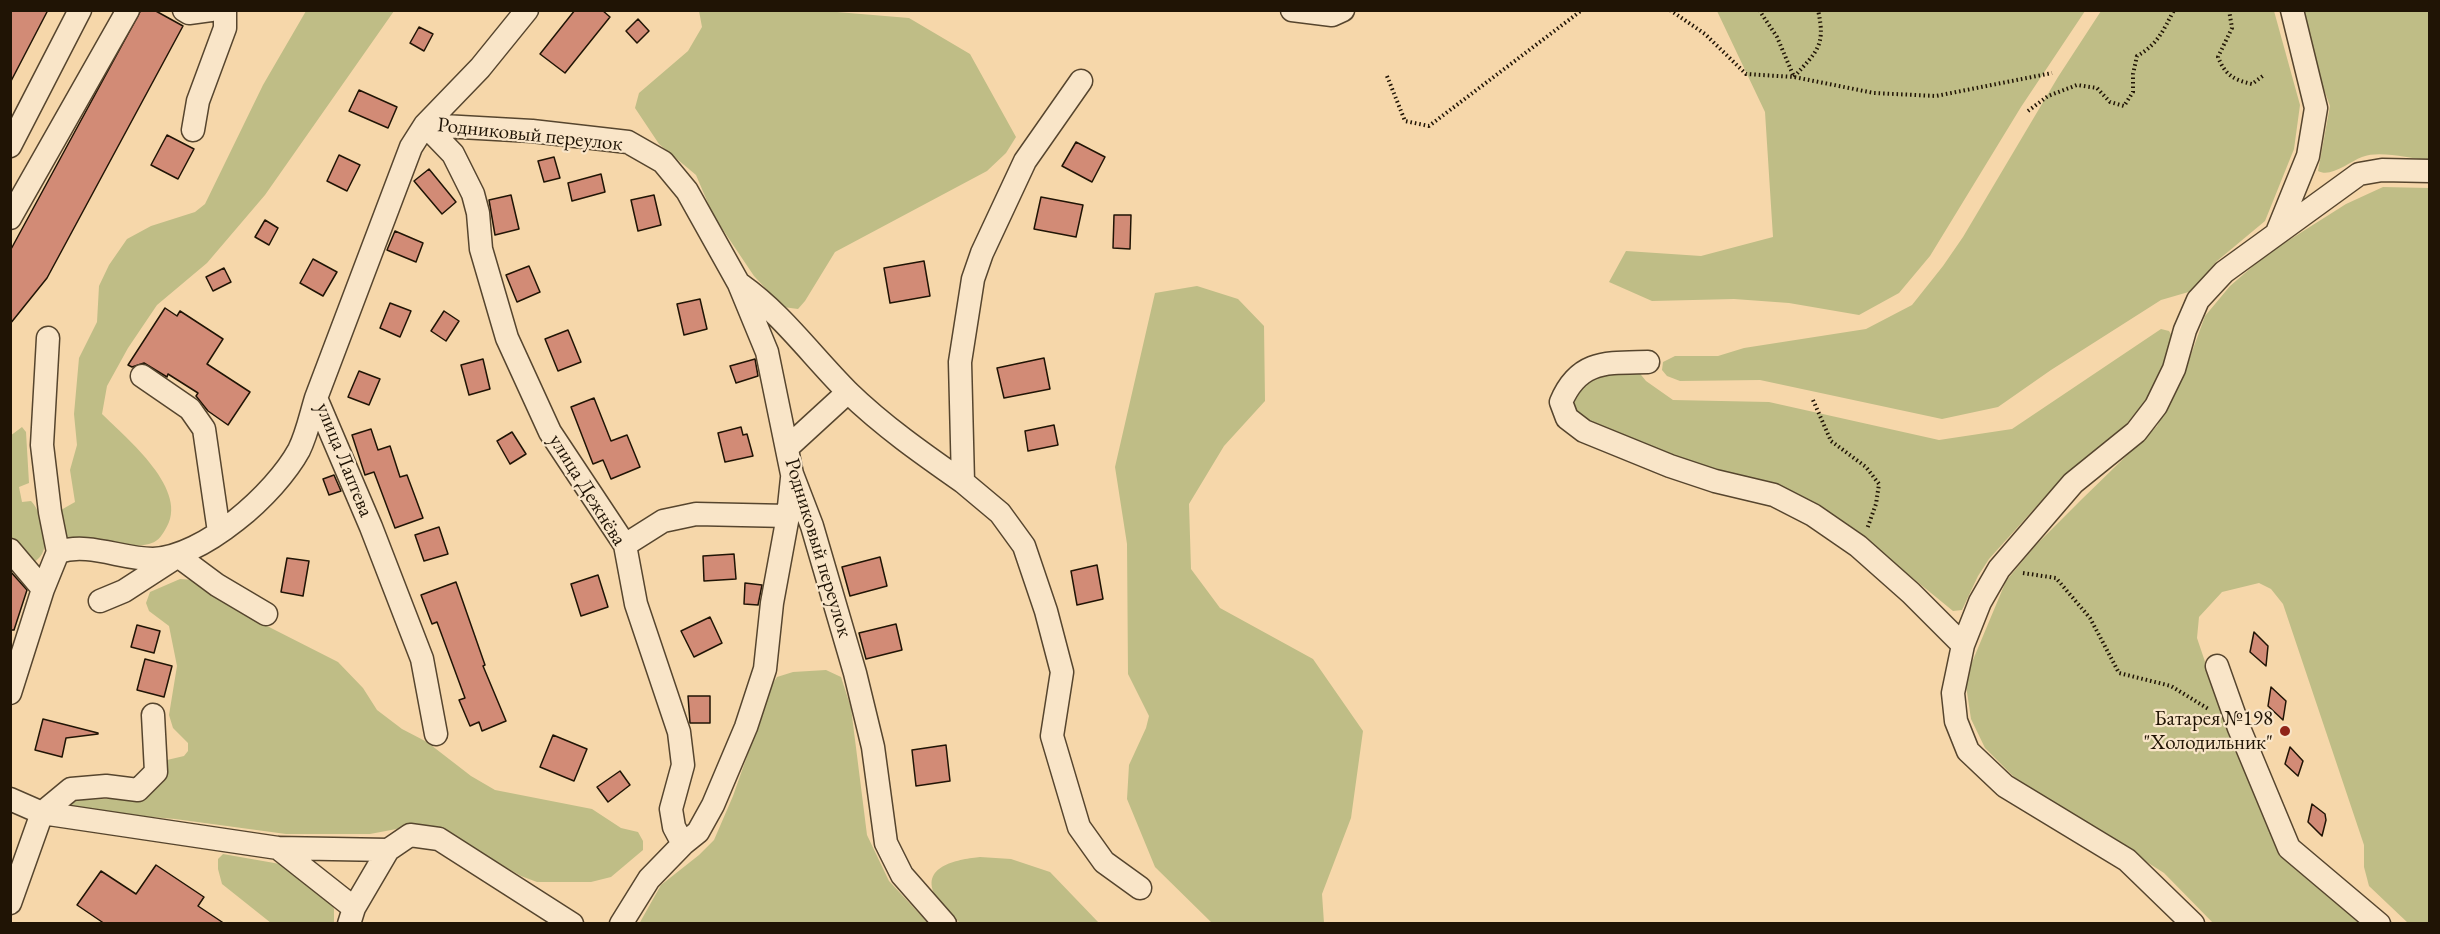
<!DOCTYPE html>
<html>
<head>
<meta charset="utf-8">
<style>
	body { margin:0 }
	#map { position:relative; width:2440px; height:934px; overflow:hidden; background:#f6d7aa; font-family:"EB Garamond",serif }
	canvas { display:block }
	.frame { position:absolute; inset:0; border:12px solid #201405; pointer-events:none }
</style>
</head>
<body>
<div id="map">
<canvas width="2440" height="934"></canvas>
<div class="frame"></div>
</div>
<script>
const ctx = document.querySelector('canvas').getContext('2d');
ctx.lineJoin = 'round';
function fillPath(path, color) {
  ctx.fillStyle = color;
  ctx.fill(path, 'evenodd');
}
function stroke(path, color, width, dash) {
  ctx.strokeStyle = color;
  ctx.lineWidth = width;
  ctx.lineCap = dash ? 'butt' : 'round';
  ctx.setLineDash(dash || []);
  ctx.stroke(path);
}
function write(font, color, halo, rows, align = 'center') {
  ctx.font = font + ' "EB Garamond",serif';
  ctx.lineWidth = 4.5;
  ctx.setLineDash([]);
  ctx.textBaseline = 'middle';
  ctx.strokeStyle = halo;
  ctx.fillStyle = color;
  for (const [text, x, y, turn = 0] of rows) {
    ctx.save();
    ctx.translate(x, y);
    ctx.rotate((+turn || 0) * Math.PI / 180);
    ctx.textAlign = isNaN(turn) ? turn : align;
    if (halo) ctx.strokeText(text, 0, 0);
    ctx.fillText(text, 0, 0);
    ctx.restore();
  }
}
fillPath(new Path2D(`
	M306,11H394L265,195L207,263L157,305L128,348L107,386L102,414C126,438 192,491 165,530C161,537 157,542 149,544C123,550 92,542 66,540L61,510L75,502L70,470L77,445L74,414L79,358L97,322L99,286L109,265L127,239L151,226L195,212L205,204L263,85Z
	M699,11H825L909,18L970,54L1016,137L1006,153L987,171L835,252L805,301L798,309L783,307L754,276L713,215L696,175L659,144L635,108L639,93L688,51L702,27Z
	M1717,11L2085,10V11L2021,107L1930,256L1899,293L1859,315L1789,303L1734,299L1652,301L1609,282L1626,251L1701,256L1773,237L1765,112Z
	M2101,11H2274L2300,105L2294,149L2265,221L2217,261L2192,291L2161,300L2051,370L1998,407L1942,419L1760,380L1680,381L1667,376L1662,370L1663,362L1675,356H1718L1744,348L1866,329L1912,305L1943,266L1963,237L2058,77Z
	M2304,11H2429V160C2409,159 2381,150 2362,157C2349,162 2331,178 2318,171L2330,106L2314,62Z
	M2383,187L2429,188V923H2408L2369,886L2364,867V845L2283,604L2271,589L2259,583L2222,592L2199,617L2197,638L2229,733L2279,855L2362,923H2213L2164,873L2014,777L1985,748L1971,719L1965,679L2006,581L2036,545L2081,500L2157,426L2185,371L2205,316L2230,286L2267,254L2346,204Z
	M1197,286L1238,299L1264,326L1265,401L1224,446L1189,504L1191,569L1220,608L1313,659L1363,731L1351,818L1322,894L1324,923H1212L1155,867L1127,799L1129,765L1146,728L1149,716L1128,674L1127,544L1115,467L1155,293Z
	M2161,329L2169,331L2172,336L2165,368L2143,404L2124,427L2062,478L1989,559L1978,576L1962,610L1953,611L1849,526L1823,508L1770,483L1672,459L1570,413L1573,386L1586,377L1637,370L1646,381L1673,400L1769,402L1939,440L2012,429Z
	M22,427L26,432L29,483L19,487L22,502L31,501C45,516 56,558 28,564L11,537L10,436Z
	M180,579L195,580L222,600L271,628L338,662L363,688L377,710L402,729L427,742L471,776L495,790L592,809L621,828L638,832L643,841V850L611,877L591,882H537L521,876L441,830L407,827L370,834H286L175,819L67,810L69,800L142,798L167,760L184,756L188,751V743L173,728L169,715L177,666L169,626L149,611L146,603L150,592Z
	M826,670L841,677L851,708L867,835L889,881L928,923L639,924L661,885L699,855L714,840L733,796L772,685L777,677L793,672Z
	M223,854L280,864L331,903L334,909V923H271L222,884L218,869V859Z
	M980,857L1011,859L1050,872L1099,923H960C952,915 940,905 935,895C920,865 961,859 980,857Z`), '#bfbd86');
const building = new Path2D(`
	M10,10H48L10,83Z
	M141,10H154L183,26L47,278L10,324V251Z
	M575,10H602L610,17L565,73L540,54Z
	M638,19L649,31L637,43L626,31Z
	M419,27L433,34L424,51L410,43Z
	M359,90L397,107L388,128L349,111Z
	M167,135L194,149L178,179L151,165Z
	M1076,142L1105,157L1092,182L1062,166Z
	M339,155L360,165L347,191L327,181Z
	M554,157L560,178L544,182L538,161Z
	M429,169L456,202L442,214L414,181Z
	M601,174L605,192L572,201L568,183Z
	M511,195L519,229L495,235L489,200Z
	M654,195L661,225L638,231L631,200Z
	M1041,197L1083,205L1076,237L1034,229Z
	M1114,215H1131L1130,249L1113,248Z
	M265,220L278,228L269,245L255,237Z
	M395,231L423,243L416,262L387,250Z
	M313,259L337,272L323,296L300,283Z
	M924,261L930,296L890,303L884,268Z
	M529,266L540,292L517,302L506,275Z
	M224,268L231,282L213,291L206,277Z
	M700,299L707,329L684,335L677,304Z
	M390,303L411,311L400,337L380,328Z
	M165,308L177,316L180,311L223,339L207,364L250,392L228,425L208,411L196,396L198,393L168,374L167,377L144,363L132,367L128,365Z
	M444,311L459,321L446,341L431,331Z
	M568,330L581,362L558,371L545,339Z
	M1044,358L1050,389L1004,398L997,368Z
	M483,359L490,389L469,395L461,365Z
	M755,359L758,376L736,383L730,366Z
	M359,371L380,379L369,405L348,397Z
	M594,398L611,441L627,435L640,467L611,479L603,460L593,464L571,407Z
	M1054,425L1058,445L1028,451L1025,431Z
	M741,427L743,435L747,434L753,456L725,462L718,433Z
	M371,429L378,450L390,446L400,477L407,475L423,518L395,528L374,472L365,475L352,435Z
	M512,432L526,454L510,464L497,441Z
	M334,475L341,491L329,495L323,479Z
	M439,527L448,554L424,561L415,535Z
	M734,554L736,579L704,581L703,556Z
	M880,557L887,586L850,596L842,567Z
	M287,558L309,561L303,596L281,592Z
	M1097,565L1103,599L1077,605L1071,571Z
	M10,571L27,590L14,630H10Z
	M598,575L608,607L581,616L571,584Z
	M456,582L485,665L483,666L506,721L482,731L479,722L470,726L459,700L465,698L437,622L432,624L421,595Z
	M745,583L762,585L758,605L744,604Z
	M710,617L722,643L694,657L681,631Z
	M896,624L902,650L866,659L859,633Z
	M137,625L160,631L154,653L131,647Z
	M2254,632L2268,646L2266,666L2250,652Z
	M145,659L172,666L164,697L137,690Z
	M2271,687L2286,701L2283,720L2268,706Z
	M688,696H710V723H690Z
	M43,719L98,733V734L66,738L62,757L35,750Z
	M553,735L587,749L574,781L540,767Z
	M946,745L950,781L916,786L912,750Z
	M2290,747L2303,761L2298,776L2285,764Z
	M620,771L630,785L608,802L597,787Z
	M2312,804L2325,814L2326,820L2322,836L2308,822Z
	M156,865L204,897L198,906L225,924H105L77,905L101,871L136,894Z`);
fillPath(building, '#d28b76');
stroke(building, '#201405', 1.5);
const minor = new Path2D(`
	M184,10L189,13L211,10
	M1292,10L1332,15L1343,10
	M1081,81L1025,161L982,253L973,279L960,362L963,482L1000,513L1024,546L1046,611L1062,672L1052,736L1079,827L1104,862L1140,888
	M425,125L532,131L628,142L663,162L687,191L739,284L767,352L792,474L812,526L855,673L873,747L886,843L902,875L945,924
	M425,125L453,154L473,194L478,213L481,249L507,338L550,432L625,545L636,604L679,732L683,765L671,809L674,827L683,844L649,879L621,924
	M193,130L198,101L225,28V10
	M10,146L80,10
	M10,218L128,10
	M2278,230L2308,156L2316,108L2292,10
	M741,285C782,314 812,356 848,392C883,426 923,454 963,482
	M48,338L42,445L50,512L58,552
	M1648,362C1608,363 1579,359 1561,402L1567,418L1584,431L1670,466L1715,481L1774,495L1813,515L1858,546L1911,593L1963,645
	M142,376L190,409L204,429L219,532
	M788,447L848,392
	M625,545L663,521L696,514L788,516
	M10,550L43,589
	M100,601L124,591L178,556L217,585L266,614
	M2217,666L2239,728L2289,848L2379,924
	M10,693L43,589L58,552C89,542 121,559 153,559C204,557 275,494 299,450C307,434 311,414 316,398
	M436,734L422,659L371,527L316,398L411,147L425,125L480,68L527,10
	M10,799L42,813L278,848L388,850L410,835L439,839L572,924
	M683,844L698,832L713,805L746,727L765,669L772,603L788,516L792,478
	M278,848L354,908
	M10,903L42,813L71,789L106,786L138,790L156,772L153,715
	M349,924L354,908L388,850
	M2193,924L2127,860L2005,786L1968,751L1956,721L1953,693L1963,645L1980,602L1999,569L2073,483L2136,432L2156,406L2174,369L2185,330L2198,300L2224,272L2359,174L2382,170L2430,171`);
stroke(minor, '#56452e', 25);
stroke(new Path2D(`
	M1670,10L1705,34L1746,74L1794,77L1874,93L1936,96L2052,73
	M1759,10L1777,37L1794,77
	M2229,10L2232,28L2218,57C2225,75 2234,80 2252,84L2264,75
	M1387,76L1405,121L1429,126L1582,10
	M1794,77C1817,51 1826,46 1818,10
	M2028,111L2048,96L2077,85L2097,88L2110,102L2124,106L2133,92V74L2137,56C2158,44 2163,31 2174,10
	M1813,400L1831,441L1866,467L1879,484L1876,504L1867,529
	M2023,573L2056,578L2090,618L2119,673L2171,686L2210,710`), '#201405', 4, [1.5, 3]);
stroke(minor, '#f9e5c8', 22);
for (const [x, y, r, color] of [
	[2285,731,6,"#8f2418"]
]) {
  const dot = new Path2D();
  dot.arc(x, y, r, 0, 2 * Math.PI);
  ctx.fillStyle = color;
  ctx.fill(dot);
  stroke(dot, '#f9e5c8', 2);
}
write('21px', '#201405', '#f9e5c8', [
	["Родниковый переулок",530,135,6],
	["улица Лаптева",344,460,68],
	["улица Дежнёва",587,490,58],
	["Родниковый переулок",818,548,73]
]);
write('21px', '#201405', '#f9e5c8', [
	["Батарея №198",2273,719],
	["\"Холодильник\"",2273,743]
], 'right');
</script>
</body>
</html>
